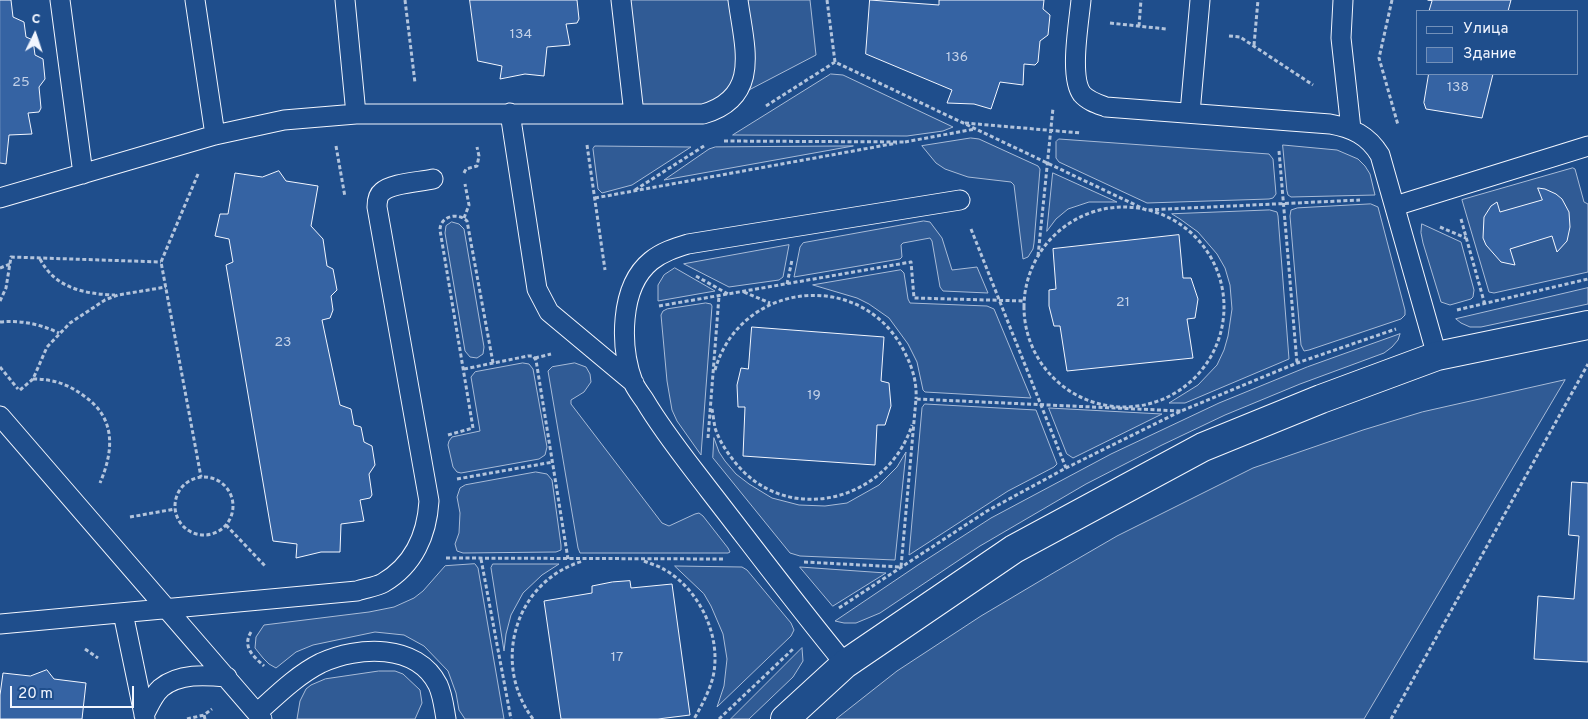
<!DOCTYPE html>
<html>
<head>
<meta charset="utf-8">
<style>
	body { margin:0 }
	#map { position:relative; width:1588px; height:719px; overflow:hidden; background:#1f4e8c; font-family:Overpass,sans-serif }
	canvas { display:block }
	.legend { position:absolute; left:1416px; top:10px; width:162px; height:65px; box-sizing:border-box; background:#1f4e8c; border:1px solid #7391ba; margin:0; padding:6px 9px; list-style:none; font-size:15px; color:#f2f6ff }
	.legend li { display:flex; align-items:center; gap:10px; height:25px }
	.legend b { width:25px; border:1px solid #7391ba }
	.north { position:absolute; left:10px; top:10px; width:50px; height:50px; -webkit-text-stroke:4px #1f4e8c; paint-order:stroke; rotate:4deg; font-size:14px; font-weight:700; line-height:20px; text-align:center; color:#f2f6ff }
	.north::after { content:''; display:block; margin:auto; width:18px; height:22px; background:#f2f6ff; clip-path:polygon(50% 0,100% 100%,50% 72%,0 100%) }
	.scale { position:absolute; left:10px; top:686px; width:124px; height:22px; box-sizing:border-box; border:2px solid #f2f6ff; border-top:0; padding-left:6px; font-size:15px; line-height:18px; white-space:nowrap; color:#f2f6ff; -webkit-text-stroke:4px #1f4e8c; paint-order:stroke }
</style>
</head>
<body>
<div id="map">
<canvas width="1588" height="719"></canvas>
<ul class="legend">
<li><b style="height:6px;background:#1f4e8c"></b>Улица</li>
<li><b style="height:14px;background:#3563a3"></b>Здание</li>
</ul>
<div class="north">С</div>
<div class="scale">20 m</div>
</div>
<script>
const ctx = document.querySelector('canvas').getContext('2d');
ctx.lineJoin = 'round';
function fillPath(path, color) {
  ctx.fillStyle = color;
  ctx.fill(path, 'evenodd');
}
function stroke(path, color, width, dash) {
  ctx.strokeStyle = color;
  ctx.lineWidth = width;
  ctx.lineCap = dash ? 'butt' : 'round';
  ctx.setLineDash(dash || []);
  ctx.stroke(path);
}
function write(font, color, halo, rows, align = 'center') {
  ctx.font = font + ' Overpass,sans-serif';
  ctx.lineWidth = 4;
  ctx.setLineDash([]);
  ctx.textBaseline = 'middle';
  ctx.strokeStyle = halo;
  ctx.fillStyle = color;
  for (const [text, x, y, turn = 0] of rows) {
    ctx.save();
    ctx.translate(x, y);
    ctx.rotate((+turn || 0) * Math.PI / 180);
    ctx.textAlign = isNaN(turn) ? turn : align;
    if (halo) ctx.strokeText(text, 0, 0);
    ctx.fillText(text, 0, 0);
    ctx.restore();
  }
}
const built = new Path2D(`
	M620,0H810L816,55L703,114H634Z
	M831,74L843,75L953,127L943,131L907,136L733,135Z
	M971,138L979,139L1038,166L1040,169L1034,243L1033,249L1028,257L1023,259L1014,185L1011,182L968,177L945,169L936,163L922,146Z
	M1059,139L1269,154L1273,159L1276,194L1273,198L1269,199L1147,203L1059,162L1056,158V142Z
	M1283,145L1337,150L1358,159L1365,166L1370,174L1375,195L1291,197L1288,195L1287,191Z
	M595,146H596L691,147L632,185L602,193L598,189L593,149Z
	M853,146L664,180L709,149L715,147Z
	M1573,168L1575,169L1584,202L1588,204V272L1494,293L1489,292L1462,200Z
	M1053,173L1117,202H1089L1068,209L1056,219L1047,231Z
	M1371,204L1378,207L1405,310V315L1401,319L1309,350L1304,351L1301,345L1290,216L1291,210L1297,208Z
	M1270,210L1277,212L1278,216L1289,359L1185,403H1169L1198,385L1217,365L1224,350L1228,336L1232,309L1230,285L1225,268L1217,254L1198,232L1180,219L1172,214Z
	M924,221L930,222L942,238L952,270L977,267L988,293L943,291L940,287L932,241L930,238L903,243L901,245L902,257L900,259L794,277L800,247L803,243Z
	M452,222L459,224L464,229L484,347L483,354L477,358L470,357L465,351L445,233L446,226Z
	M1422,224L1461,242L1474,290L1473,297L1471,299L1450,305L1441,302L1423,243L1421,233Z
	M789,245L783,277L779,280L729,287L684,264Z
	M675,268L715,291L658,301V285L664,275Z
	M901,270L904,273L908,299L910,303L987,306L994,309L1031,398L925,392L923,390L917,362L908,344L889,318L869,304L857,298L813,285Z
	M1588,288V304L1481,327H1470L1461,323L1456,319Z
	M706,303L711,304L712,306L701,455L677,421L672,410L667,381L661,315L663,311L667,309Z
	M1400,334L1398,340L1392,347L1384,353L1300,384L1225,415L1162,445L1086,484L980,546L880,613L856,623H844L835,621L918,565L991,518L1111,454L1219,403L1307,367Z
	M523,363L529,364L533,369L547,447L545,455L539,459L461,473L457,472L453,467L448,445L449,441L452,437L480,431L471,377L475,372Z
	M575,363L586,367L590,374L591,382L584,392L571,400V404L662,523L669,526L695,514L699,513L703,516L728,548L730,552L728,553H580L578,548L548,371L552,367Z
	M1565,380L1364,719H836L897,671L981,616L1055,572L1117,536L1253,468L1363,430L1422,412Z
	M925,404L1036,410L1057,464L1054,467L1008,491L909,555L922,408Z
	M1049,408L1162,414L1073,458L1067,454Z
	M714,438L719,452L725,461L736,474L749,484L772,498L799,505L825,506L847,503L879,485L897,467L906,452L895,560L800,556L790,553L713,458Z
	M536,472L547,474L552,480L561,545V550L556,552L463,553L457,551L455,544L459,533L460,513L457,497L460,488L465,485Z
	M475,564L478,568L504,719H465L459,710L456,693L448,671L424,646L404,635L375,632L313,645L296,652L276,668L269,664L263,658L255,648L256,637L264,625L369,612L394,607L414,598L423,591L445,566Z
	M493,564H559L542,575L523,593L511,615L506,634L504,651L491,568Z
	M675,566L742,567L747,570L791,623L794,630L791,636L717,707L724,686L727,659L723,634L711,606L704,594Z
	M800,567L886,573L833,606Z
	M802,648L803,661L793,677L749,719H731Z
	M379,671H395L403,674L420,690L422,703L415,719H297L300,701L306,689L311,685L325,679Z`);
fillPath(built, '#305b95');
stroke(built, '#a8bbd7', 1);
const building = new Path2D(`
	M0,0H11L13,17L24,22L26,37L33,40L35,55L43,59L45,79L39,87L41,108L39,112L28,113L32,134L9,135L6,164L0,163Z
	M470,0H577L579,19L577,23L566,24L570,45L547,47L544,76L525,74L500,79L502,66L478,61Z
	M870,0L939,5V0H1044L1043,9L1050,15L1048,35L1040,41L1038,62L1035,65L1024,64L1023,85L1000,82L991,109L974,104L947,103L952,90L866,54Z
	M1428,0H1511L1508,11H1429L1432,1Z
	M1429,74H1493L1482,118L1426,109L1424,103Z
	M279,171L286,181L318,186L311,226L323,239L327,266L333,269L337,290L331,296L333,310L330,318L322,320L340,405L351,409L354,425L361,427L364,442L372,446L375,465L369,474L372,495L370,498L360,500L364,521L341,524L340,552H321L296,558L297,544L273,541L226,265L233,262L229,239L215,236L220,214H228L235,173L262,177Z
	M1538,188L1545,189L1556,194L1562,199L1569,212L1570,227L1567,241L1557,252L1552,236L1510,249L1515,265L1501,262L1486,245L1483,238L1484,217L1491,206L1497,202L1500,212L1542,200Z
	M1179,235L1183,278H1191L1198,299L1195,318L1187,319L1193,358L1067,371L1060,326H1054L1049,306V290L1056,289L1053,249Z
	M752,327L884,337L881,381L889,383L891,406L885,425H877L875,465L743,456L745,407H738L737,385L741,368L748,369Z
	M1572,482L1588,483V662L1534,659L1538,596L1574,599L1579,536L1569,535Z
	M630,581L631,588L672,584L690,715L658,719H561L544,601L592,593V586L612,582Z
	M47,670L54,679L86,683L82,719H0V695L3,673L30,676Z`);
fillPath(building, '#3563a3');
stroke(building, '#f2f6ff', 1);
const lane = new Path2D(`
	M60,0L83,174
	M195,0L215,135
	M345,0L356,114
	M621,0L634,114
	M1081,0C1079,22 1069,77 1082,94C1088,101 1098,104 1106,107L1330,124C1352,128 1368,135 1380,155L1437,356
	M1343,0L1341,38L1351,129
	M510,113L537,289L549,312L634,383
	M1190,113L1200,0
	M0,198L215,135L284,120L356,114H703C762,97 744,46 738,0
	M1395,206L1588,146
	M0,416L262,719
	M123,613L145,719
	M0,624L357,591C365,588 376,587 383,583C414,565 427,534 429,501L377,207C377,202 378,195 382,192C391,183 420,182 433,179
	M845,664C798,607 754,548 709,490C687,461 664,433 645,401C641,395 636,389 633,382C620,347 619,287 651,261C662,252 675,248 688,244L960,200
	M257,713C277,695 297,675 321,663C358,646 417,643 438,685C443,696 444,708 446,719
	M144,715C149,706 153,695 161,688C179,673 205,675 227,677`);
const street = new Path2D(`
	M785,719L845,664L1014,549L1203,447L1321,399L1437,356L1588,325`);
stroke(lane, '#f2f6ff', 21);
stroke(street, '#f2f6ff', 30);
stroke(new Path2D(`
	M405,0L415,83
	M827,0L835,62L1146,210L1360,200
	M1392,0L1379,58L1398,125
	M1110,23L1166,29
	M1139,26L1141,0
	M1229,36L1240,37L1313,85
	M1254,45L1258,0
	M766,106L835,62
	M965,123L1081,133
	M724,141L905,142
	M905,142L975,129
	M587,145L605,270
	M336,146L345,197
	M1279,151L1297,363
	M464,173L466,169L477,166L479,156L477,147
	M198,174L161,262L201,477
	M635,190L704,146
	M595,198L897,143
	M1024 307a100 100 0 1 1 200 0a100 100 0 1 1-200 0Z
	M464,218L469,205L465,184
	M1461,219L1485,305
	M1440,227L1466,238
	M971,229L1066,468
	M1038,256L1053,108
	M40,259C55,288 84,294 115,295
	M0,268L10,264
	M696,276L728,294
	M787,284L792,260
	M744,292L770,303
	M0,301L6,288L11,257L161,262
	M659,306L911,262L914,298L1025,301
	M1457,310L1588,279
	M0,322C21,320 40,324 59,333
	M535,358L551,354
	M0,367L18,389
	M464,369L528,356H533L536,360L568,559
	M715,370C741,279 866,268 906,355C913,369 917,384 916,399
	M33,379C53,379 68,384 84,396C116,418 114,450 100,483
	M20,390L33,379L47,347L70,323L105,300L118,295L166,287
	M712,409C713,415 714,422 715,428C719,440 726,451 734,461C785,527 887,503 912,425
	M448,435L473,428L440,230C440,216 458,212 467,221L493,363
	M708,438L719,296
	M175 506a29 29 0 1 1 58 0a29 29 0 1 1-58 0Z
	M457,479L553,462
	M130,517L175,509
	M226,525L266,567
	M446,558L723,559
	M481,559L511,719
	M644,561C651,564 659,566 665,570C700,590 722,637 713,677C709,692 702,705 694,719
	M804,562L901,567L916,399L1181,411
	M839,608L987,511L1066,468L1181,411L1297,363L1396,329
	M251,632C242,647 253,656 264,666
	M85,649L98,658
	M187,719L204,715
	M205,719L204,715L212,709
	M533,719C491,663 515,581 583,561
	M719,719L793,649
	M1391,719L1588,364`), '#b3c4dc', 3, [4, 2.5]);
stroke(lane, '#1f4e8c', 19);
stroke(street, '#1f4e8c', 28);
write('14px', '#c3d1e8', null, [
	["134",521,35],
	["136",957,58],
	["25",21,83],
	["138",1458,88],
	["21",1123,303],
	["23",283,343],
	["19",814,396],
	["17",617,658]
]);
</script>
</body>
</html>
